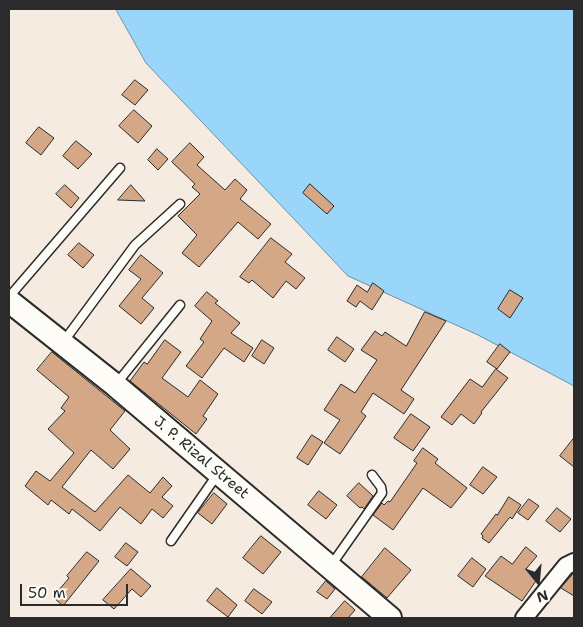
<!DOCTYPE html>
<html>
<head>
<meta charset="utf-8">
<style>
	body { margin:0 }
	#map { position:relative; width:583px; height:627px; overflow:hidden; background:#f5ebe0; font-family:"Shantell Sans",sans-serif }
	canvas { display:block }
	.frame { position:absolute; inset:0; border:10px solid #2b2b2b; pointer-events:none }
	.north { position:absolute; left:513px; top:557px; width:50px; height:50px; -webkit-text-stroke:4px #fdfcf7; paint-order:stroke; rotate:163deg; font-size:14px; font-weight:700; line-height:20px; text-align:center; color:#2b2b2b }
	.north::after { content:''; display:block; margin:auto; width:18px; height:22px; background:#2b2b2b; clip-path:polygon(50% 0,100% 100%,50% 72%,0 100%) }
	.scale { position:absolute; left:20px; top:584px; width:108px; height:22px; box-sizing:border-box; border:2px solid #2b2b2b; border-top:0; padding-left:6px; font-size:15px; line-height:18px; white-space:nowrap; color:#2b2b2b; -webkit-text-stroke:4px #fdfcf7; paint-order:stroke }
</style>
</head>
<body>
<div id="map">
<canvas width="583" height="627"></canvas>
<div class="frame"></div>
<div class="north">N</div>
<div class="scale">50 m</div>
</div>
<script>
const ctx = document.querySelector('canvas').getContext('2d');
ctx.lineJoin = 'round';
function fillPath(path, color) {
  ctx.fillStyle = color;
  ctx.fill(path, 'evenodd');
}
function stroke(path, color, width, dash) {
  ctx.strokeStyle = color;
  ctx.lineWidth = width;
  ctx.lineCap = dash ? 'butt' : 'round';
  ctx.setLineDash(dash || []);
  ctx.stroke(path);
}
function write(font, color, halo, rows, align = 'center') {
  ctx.font = font + ' "Shantell Sans",sans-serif';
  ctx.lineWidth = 4.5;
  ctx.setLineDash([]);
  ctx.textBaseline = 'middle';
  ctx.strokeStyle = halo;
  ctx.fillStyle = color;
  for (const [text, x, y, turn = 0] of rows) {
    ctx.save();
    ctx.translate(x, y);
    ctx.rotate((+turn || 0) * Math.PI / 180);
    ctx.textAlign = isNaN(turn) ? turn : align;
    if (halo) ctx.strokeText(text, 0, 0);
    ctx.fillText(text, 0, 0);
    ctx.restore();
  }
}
const water = new Path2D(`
	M116,9H574V386L478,335L348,276L146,63Z`);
fillPath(water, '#9ad5fa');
stroke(water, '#6e91a7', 1);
const building = new Path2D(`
	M135,80L148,90L135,105L122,95Z
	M134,110L152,126L138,143L119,126Z
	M39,127L54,138L41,155L26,143Z
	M76,141L92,154L78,169L63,156Z
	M190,143L204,157L197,165L225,190L235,179L247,190L240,199L271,224L258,239L238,222L199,267L182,253L197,235L178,216L200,194L192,187L195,184L172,162Z
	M157,149L168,159L158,170L148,160Z
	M310,184L334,206L327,214L303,193Z
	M65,185L79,198L71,208L56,194Z
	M131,185L145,201L118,200Z
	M271,238L292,254L285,262L305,278L296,289L286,281L273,298L252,280L249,283L240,277Z
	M79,243L94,255L83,268L68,255Z
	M141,255L163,273L142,298L154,308L141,324L119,306L141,279L129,270Z
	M373,283L384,291L372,310L360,301L356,307L347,301L357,285L367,292Z
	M510,290L523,298L510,318L498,309Z
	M207,292L218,301L215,303L240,323L231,333L253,348L244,362L224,348L202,378L186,366L204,342L200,339L212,321L195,306Z
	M425,312L446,321L401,390L414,399L404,414L373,393L361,412L366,416L340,454L324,443L340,420L324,410L341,384L355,393L377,360L361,350L375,331L382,336L385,332L406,346Z
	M337,337L354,349L345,362L328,350Z
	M165,340L181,352L162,378L188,397L200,380L218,394L203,416L207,419L196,434L130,381L144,362L147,364Z
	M262,340L274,348L264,364L252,356Z
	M500,344L510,352L497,369L487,362Z
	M52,352L125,411L110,430L130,449L113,469L91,450L62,487L95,512L128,475L150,493L163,477L172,486L162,497L173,506L163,518L152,509L141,524L120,507L100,531L72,509L69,514L51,500L48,505L25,486L36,471L50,481L74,453L48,429L65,411L61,408L69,397L37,370Z
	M496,369L508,378L481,412L482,413L474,424L461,414L452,425L441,417L470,379L482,387Z
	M411,414L430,427L413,451L394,438Z
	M312,435L323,442L308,465L297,458Z
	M574,438V467L560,456Z
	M423,448L438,459L435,463L467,488L451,508L423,488L393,530L373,515L382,503L384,505L388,501L390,502L417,463L414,461Z
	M483,467L497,477L483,494L470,485Z
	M359,483L373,496L364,509L362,507L360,508L347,496Z
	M319,491L337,505L326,519L308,505Z
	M214,493L227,504L212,524L198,513Z
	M509,497L521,505L512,519L510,517L489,543L482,538L483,536L481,534L496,514L497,515Z
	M529,499L539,506L528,520L518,513Z
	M557,508L571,519L560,532L546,521Z
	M261,536L281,552L263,574L243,558Z
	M126,543L138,552L127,566L115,557Z
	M526,547L537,556L526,569L538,578L522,601L485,576L501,556L512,564Z
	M385,548L411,570L387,598L362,577Z
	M87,552L99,561L63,606L53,597L69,578L67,576Z
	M472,558L486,569L473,587L458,576Z
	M131,569L151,586L141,597L132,589L114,609L103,600Z
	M574,573V596L561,588Z
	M326,581L335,589L327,599L317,592Z
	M217,588L237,605L228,617L207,601Z
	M254,589L272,602L262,614L245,601Z
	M345,601L355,610L348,618H330Z`);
fillPath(building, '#d4a786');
stroke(building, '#2b2b2b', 1);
const service = new Path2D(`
	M9,297L120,168
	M64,341L135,245L180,204
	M117,383L180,305
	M171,541L217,475
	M332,564L382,493L381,487L372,475`);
const minor = new Path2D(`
	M524,618L566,566L574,562`);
const secondary = new Path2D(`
	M9,301L115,385L390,618`);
stroke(service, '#2b2b2b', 11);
stroke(minor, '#2b2b2b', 20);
stroke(secondary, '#2b2b2b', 26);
stroke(service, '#fdfcf7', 8);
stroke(minor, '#fdfcf7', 16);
stroke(secondary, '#fdfcf7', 22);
write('15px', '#2b2b2b', '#fdfcf7', [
	["J. P. Rizal Street",201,458,40]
]);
</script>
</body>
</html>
